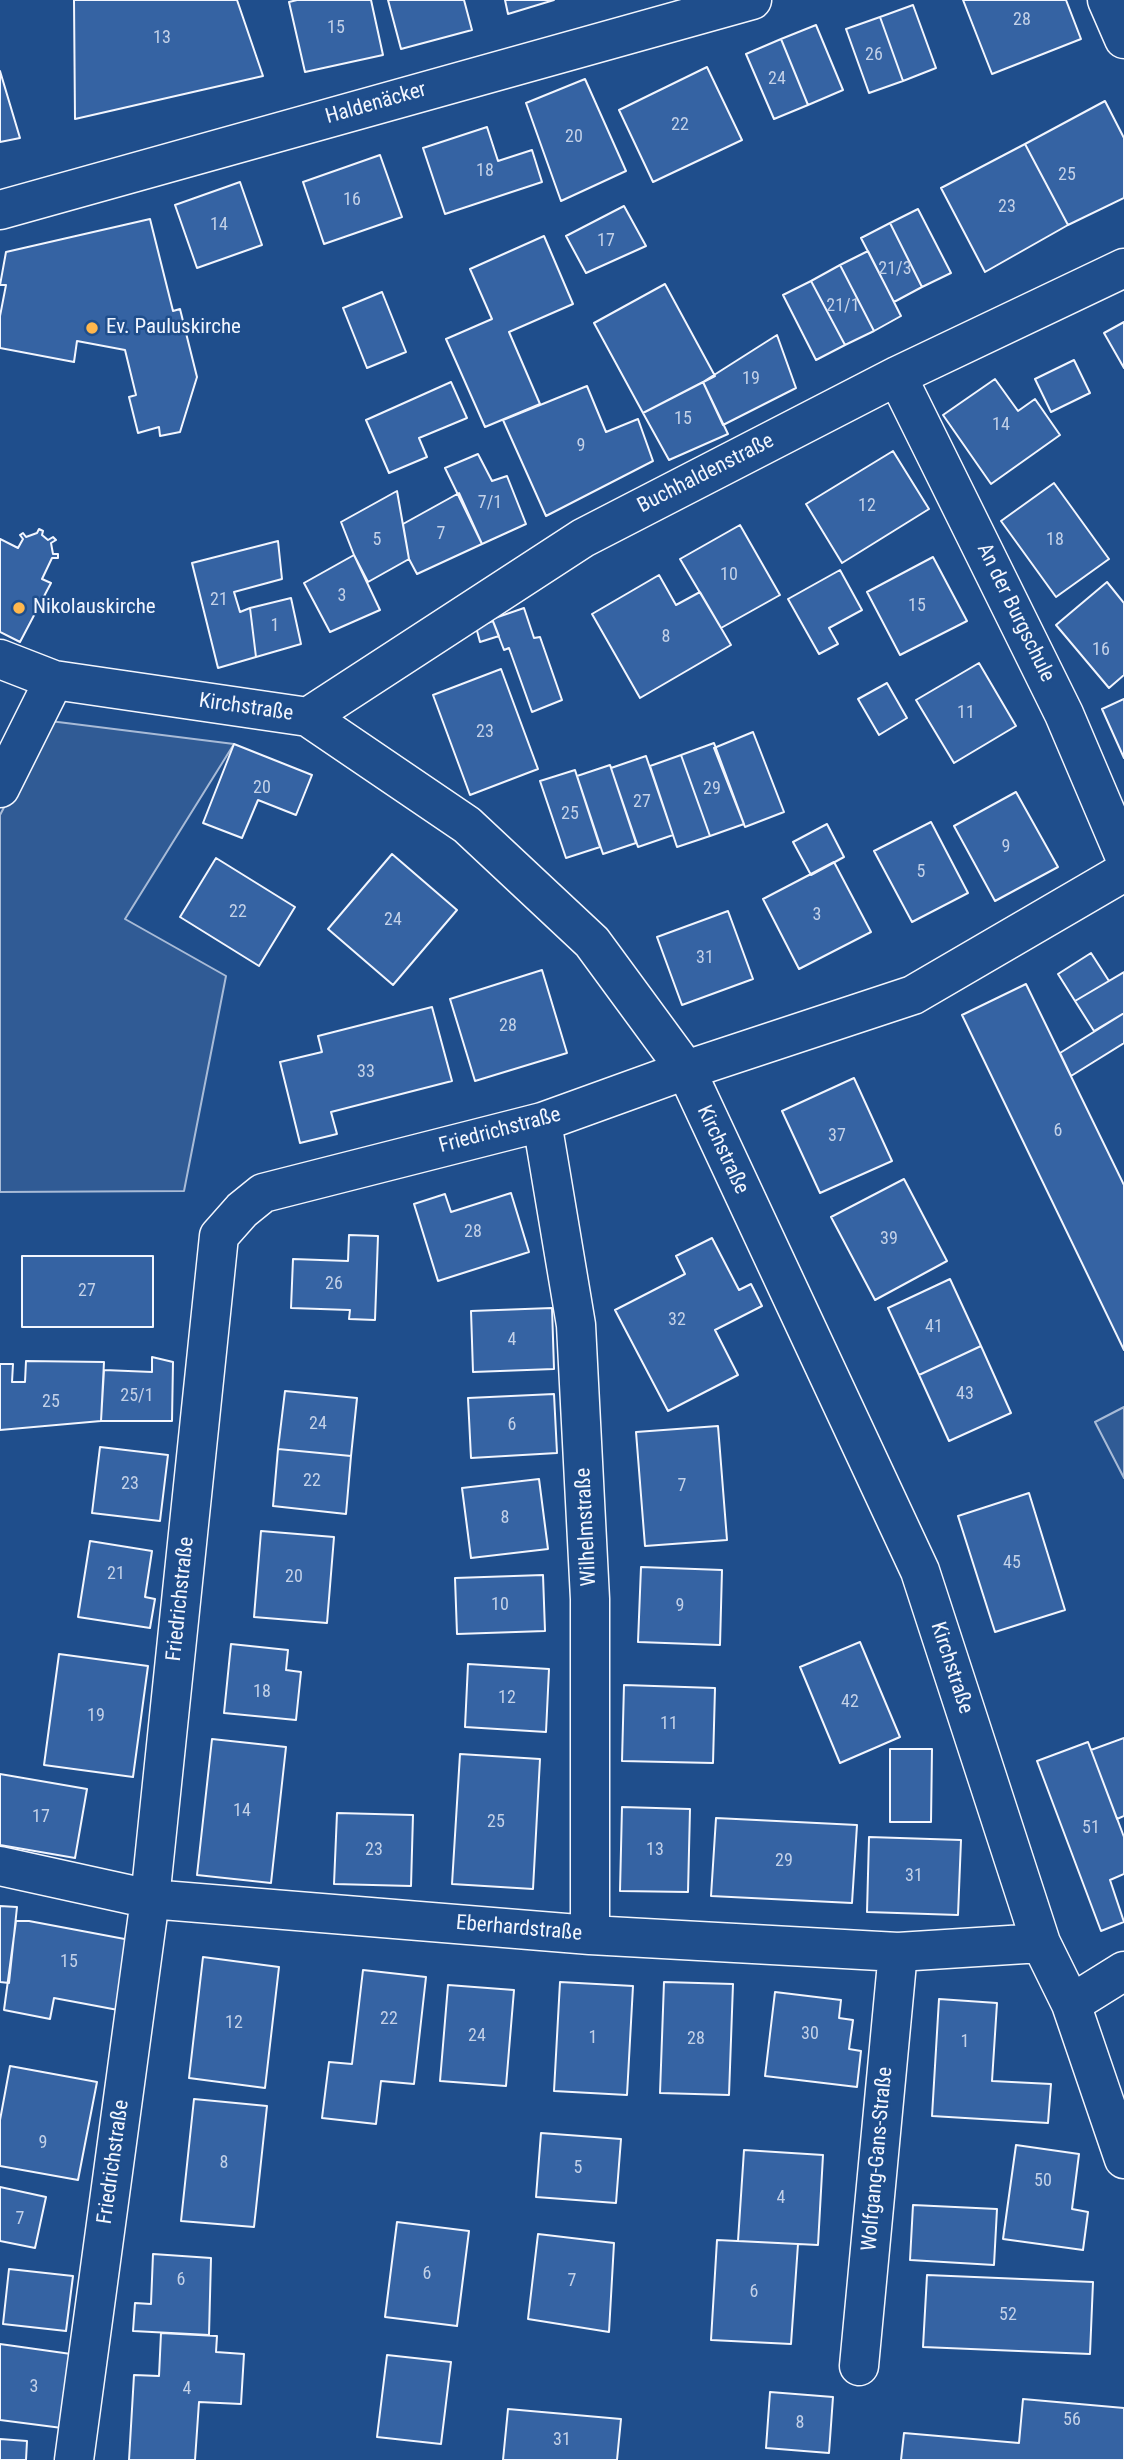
<!DOCTYPE html>
<html>
<head>
<meta charset="utf-8">
<style>
	body { margin:0 }
	canvas { display:block; background:#1f4e8c }
</style>
</head>
<body>
<canvas width="1124" height="2460"></canvas>
<script>
const ctx = document.querySelector('canvas').getContext('2d');
ctx.lineJoin = 'round';
function fillPath(path, color) {
  ctx.fillStyle = color;
  ctx.fill(path, 'evenodd');
}
function stroke(path, color, width, dash) {
  ctx.strokeStyle = color;
  ctx.lineWidth = width;
  ctx.lineCap = dash ? 'butt' : 'round';
  ctx.setLineDash(dash || []);
  ctx.stroke(path);
}
function write(font, color, halo, rows, align = 'center') {
  ctx.font = font + ' "Roboto Condensed",sans-serif';
  ctx.lineWidth = 5;
  ctx.setLineDash([]);
  ctx.textBaseline = 'middle';
  ctx.strokeStyle = halo;
  ctx.fillStyle = color;
  for (const [text, x, y, turn = 0] of rows) {
    ctx.save();
    ctx.translate(x, y);
    ctx.rotate((+turn || 0) * Math.PI / 180);
    ctx.textAlign = isNaN(turn) ? turn : align;
    if (halo) ctx.strokeText(text, 0, 0);
    ctx.fillText(text, 0, 0);
    ctx.restore();
  }
}
const built = new Path2D(`
	M50,721L234,744L125,919L226,976L184,1191L0,1192V815Z
	M1124,1407V1478L1095,1422Z`);
fillPath(built, '#305b95');
stroke(built, '#a8bbd7', 2);
const building = new Path2D(`
	M74,0H237L263,76L75,119Z
	M297,0H371L383,55L305,72L289,2Z
	M388,0H464L472,30L401,49Z
	M505,0H554L508,14Z
	M963,0H1066L1081,39L992,74Z
	M913,5L936,68L903,81L880,17Z
	M880,17L903,81L869,93L846,29Z
	M816,25L843,90L808,105L781,39Z
	M781,39L808,105L774,119L746,54Z
	M707,67L742,140L653,182L619,110Z
	M0,71L20,138L0,142Z
	M585,79L626,171L561,201L526,103Z
	M1105,101L1124,138V198L1068,225L1025,144Z
	M487,127L498,161L532,150L542,182L445,214L423,148Z
	M1025,144L1068,225L985,272L941,188Z
	M380,155L402,217L324,244L303,182Z
	M240,182L262,245L197,268L175,205Z
	M624,206L646,246L586,273L566,236Z
	M918,209L951,273L922,287L890,223Z
	M150,219L173,311L180,309L197,377L180,432L160,436L159,427L138,433L129,397L136,395L125,350L77,341L74,362L0,348V316L6,285H0L6,252Z
	M890,223L922,287L894,302L861,238Z
	M544,236L573,304L509,332L540,404L485,427L446,339L492,319L470,269Z
	M868,251L901,316L874,331L840,265Z
	M840,265L874,331L845,345L811,281Z
	M811,281L845,345L816,360L783,295Z
	M665,284L715,376L643,413L594,323Z
	M382,292L406,352L367,368L343,308Z
	M1124,322V368L1104,333Z
	M777,335L796,388L723,425L703,382Z
	M1074,360L1090,393L1051,412L1035,379Z
	M995,379L1018,411L1035,399L1060,435L991,484L943,415Z
	M451,382L467,418L419,438L427,457L389,473L366,420Z
	M703,382L728,434L669,460L643,413Z
	M587,386L606,432L638,419L653,461L546,516L503,420Z
	M893,451L929,509L842,563L806,504Z
	M478,454L492,481L507,476L526,524L482,544L445,468Z
	M1054,483L1109,559L1056,597L1001,521Z
	M397,491L409,559L368,582L354,555L341,522Z
	M459,493L482,544L417,574L409,559L403,524Z
	M740,525L780,595L721,628L680,559Z
	M39,529L43,531L42,535L48,540L53,537L56,540L51,543L53,554H58V558H52L42,579L51,583L20,642L0,632V539L18,548L23,539L20,535L23,533L26,537L37,533Z
	M278,541L282,579L234,592L240,612L250,608L256,657L218,668L192,563Z
	M354,555L380,610L330,632L304,583Z
	M933,557L967,621L900,655L867,592Z
	M840,570L862,610L829,628L838,644L819,654L788,599Z
	M659,575L676,605L700,592L731,645L640,698L592,614Z
	M1107,582L1124,603V675L1109,688L1056,625Z
	M291,598L301,644L256,657L250,608Z
	M524,608L534,638L540,637L562,700L532,712L509,648L504,650L492,619Z
	M493,621L499,636L480,642L476,627Z
	M979,663L1016,726L954,763L916,700Z
	M501,669L538,769L470,795L433,695Z
	M887,683L907,718L879,735L858,699Z
	M1124,699V758L1102,709Z
	M753,732L784,812L745,827L714,748Z
	M714,743L744,824L710,836L681,755Z
	M234,744L312,775L296,815L258,800L242,838L203,823Z
	M681,755L710,836L677,847L650,766Z
	M646,756L673,835L638,847L611,768Z
	M610,765L636,843L603,854L577,776Z
	M575,770L600,847L566,858L540,781Z
	M1016,792L1058,867L995,901L954,826Z
	M931,822L968,893L912,922L874,851Z
	M827,824L844,857L811,875L793,842Z
	M392,854L457,910L393,985L328,929Z
	M216,858L295,907L259,966L180,917Z
	M834,862L871,932L799,969L763,899Z
	M728,911L753,979L682,1005L657,937Z
	M1091,953L1109,981L1075,1001L1058,974Z
	M542,970L567,1053L475,1081L450,999Z
	M1124,972V1013L1094,1031L1075,1001Z
	M1026,984L1124,1185V1350L962,1015Z
	M432,1007L452,1081L331,1112L337,1134L300,1143L280,1062L322,1052L318,1036Z
	M1124,1013V1043L1071,1076L1060,1053Z
	M854,1078L892,1161L820,1193L782,1111Z
	M904,1179L947,1261L875,1300L831,1217Z
	M511,1193L529,1252L438,1281L414,1204L445,1194L451,1212Z
	M349,1235L378,1236L375,1320L349,1319L350,1310L291,1308L293,1259L348,1261Z
	M712,1238L739,1290L751,1284L762,1306L715,1330L738,1375L668,1411L615,1310L685,1274L676,1256Z
	M22,1256H153V1327H22Z
	M950,1279L981,1346L919,1375L888,1308Z
	M552,1308L554,1369L473,1372L471,1311Z
	M981,1346L1011,1413L949,1441L919,1375Z
	M152,1357L173,1362L172,1421H101L104,1370L152,1372Z
	M26,1361L104,1362L101,1421L0,1430V1364H13L12,1382H25Z
	M285,1391L357,1398L351,1456L278,1449Z
	M554,1394L557,1453L471,1458L468,1398Z
	M718,1426L727,1540L645,1546L636,1432Z
	M100,1447L168,1455L160,1521L92,1513Z
	M278,1449L351,1456L346,1514L273,1506Z
	M539,1479L548,1549L471,1558L462,1488Z
	M1029,1493L1065,1610L995,1632L958,1516Z
	M261,1531L334,1537L327,1623L254,1617Z
	M90,1541L152,1551L145,1597L155,1599L150,1628L78,1617Z
	M641,1567L722,1570L720,1645L638,1642Z
	M543,1575L545,1631L457,1634L455,1578Z
	M860,1642L900,1737L840,1763L800,1667Z
	M231,1644L288,1650L286,1670L301,1672L296,1720L224,1713Z
	M59,1654L148,1666L133,1777L44,1765Z
	M468,1664L549,1669L546,1732L465,1727Z
	M624,1685L715,1688L713,1763L622,1761Z
	M1124,1738V1816L1117,1819L1091,1750Z
	M212,1739L286,1747L271,1883L197,1875Z
	M1088,1742L1124,1837V1874L1110,1880L1124,1922L1101,1931L1037,1761Z
	M890,1749H932L931,1822H890Z
	M460,1754L540,1759L533,1889L452,1884Z
	M0,1774L87,1789L75,1858L0,1845Z
	M622,1807L690,1809L688,1892L620,1891Z
	M337,1813L413,1815L411,1886L334,1884Z
	M716,1818L857,1825L852,1903L711,1896Z
	M869,1837L961,1840L958,1915L867,1912Z
	M0,1906L17,1907L9,1983L0,1982Z
	M16,1921H29L130,1940L118,2010L54,1998L50,2019L4,2010Z
	M203,1957L279,1967L265,2088L189,2078Z
	M363,1970L426,1977L414,2084L381,2081L376,2124L322,2118L329,2062L352,2064Z
	M560,1982L633,1986L627,2095L554,2091Z
	M664,1982L733,1984L729,2095L660,2093Z
	M448,1985L514,1990L506,2086L440,2081Z
	M775,1992L841,2000L839,2018L853,2020L849,2049L861,2051L857,2087L765,2076Z
	M939,1999L997,2003L992,2081L1051,2084L1048,2123L932,2116Z
	M10,2066L97,2082L78,2180L0,2166V2120Z
	M194,2099L267,2106L254,2227L181,2221Z
	M541,2133L621,2139L616,2203L536,2197Z
	M1016,2145L1079,2154L1072,2209L1088,2212L1083,2250L1003,2239Z
	M744,2150L823,2155L818,2245L738,2241Z
	M0,2187L46,2197L35,2248L0,2241Z
	M913,2205L997,2209L994,2265L910,2260Z
	M397,2222L469,2231L457,2326L385,2317Z
	M538,2234L614,2243L609,2332L528,2319Z
	M717,2240L798,2244L791,2344L711,2340Z
	M153,2254L211,2258L209,2335L133,2331L135,2303L151,2304Z
	M9,2269L73,2276L66,2331L3,2324Z
	M927,2275L1093,2282L1090,2354L923,2347Z
	M161,2333L217,2336L216,2352L244,2354L241,2404L199,2402L195,2460H129L134,2375L159,2376Z
	M0,2344L71,2354L62,2428L0,2420Z
	M387,2355L451,2362L441,2444L377,2437Z
	M770,2392L833,2397L829,2453L766,2448Z
	M1023,2399L1124,2408V2460H901L904,2433L1019,2443Z
	M508,2409L621,2419L617,2460H503Z
	M0,2439L27,2441L26,2460H0Z`);
fillPath(building, '#3563a3');
stroke(building, '#f2f6ff', 2);
const minor = new Path2D(`
	M1107,0L1124,39
	M0,210L752,0
	M897,376L1064,714L1124,855
	M0,659L54,680L308,717L467,825L592,942L686,1070L920,1571L1041,1943L1071,2004L1124,2159
	M308,717L583,538L897,376L1124,268
	M0,788L54,680
	M542,1122L576,1325L590,1599V1935
	M0,1866L150,1899L590,1935L898,1952L1041,1943
	M1071,2004L1124,1971
	M859,2366L898,1952
	M74,2460L150,1899L219,1236L242,1210L263,1193L542,1122L686,1070L913,995L1124,872`);
stroke(minor, '#f2f6ff', 41);
stroke(minor, '#1f4e8c', 38);
for (const [x, y, r, color] of [
	[92,328,7,"#ffb74d"],
	[19,608,7,"#ffb74d"]
]) {
  const dot = new Path2D();
  dot.arc(x, y, r, 0, 2 * Math.PI);
  ctx.fillStyle = color;
  ctx.fill(dot);
  stroke(dot, '#1f4e8c', 2.5);
}
write('18px', '#c3d1e8', null, [
	["28",1022,20],
	["15",336,28],
	["13",162,38],
	["26",874,55],
	["24",777,79],
	["22",680,125],
	["20",574,137],
	["18",485,171],
	["25",1067,175],
	["16",352,200],
	["23",1007,207],
	["14",219,225],
	["17",606,241],
	["21/3",895,269],
	["21/1",843,306],
	["19",751,379],
	["15",683,419],
	["14",1001,425],
	["9",581,446],
	["7/1",490,503],
	["12",867,506],
	["7",441,534],
	["5",377,540],
	["18",1055,540],
	["10",729,575],
	["3",342,596],
	["21",219,600],
	["15",917,606],
	["1",275,626],
	["8",666,637],
	["16",1101,650],
	["11",966,713],
	["23",485,732],
	["20",262,788],
	["29",712,789],
	["27",642,802],
	["25",570,814],
	["9",1006,847],
	["5",921,872],
	["22",238,912],
	["3",817,915],
	["24",393,920],
	["31",705,958],
	["28",508,1026],
	["33",366,1072],
	["6",1058,1131],
	["37",837,1136],
	["28",473,1232],
	["39",889,1239],
	["26",334,1284],
	["27",87,1291],
	["32",677,1320],
	["41",934,1327],
	["4",512,1340],
	["43",965,1394],
	["25/1",137,1396],
	["25",51,1402],
	["24",318,1424],
	["6",512,1425],
	["22",312,1481],
	["23",130,1484],
	["7",682,1486],
	["8",505,1518],
	["45",1012,1563],
	["21",116,1574],
	["20",294,1577],
	["10",500,1605],
	["9",680,1606],
	["18",262,1692],
	["12",507,1698],
	["42",850,1702],
	["19",96,1716],
	["11",669,1724],
	["14",242,1811],
	["17",41,1817],
	["25",496,1822],
	["51",1091,1828],
	["23",374,1850],
	["13",655,1850],
	["29",784,1861],
	["31",914,1876],
	["15",69,1962],
	["22",389,2019],
	["12",234,2023],
	["30",810,2034],
	["24",477,2036],
	["1",593,2038],
	["28",696,2039],
	["1",965,2042],
	["9",43,2143],
	["8",224,2163],
	["5",578,2168],
	["50",1043,2181],
	["4",781,2198],
	["7",20,2219],
	["6",427,2274],
	["6",181,2280],
	["7",572,2281],
	["6",754,2292],
	["52",1008,2315],
	["3",34,2387],
	["4",187,2389],
	["56",1072,2420],
	["8",800,2423],
	["31",562,2440]
]);
write('21px', '#f2f6ff', '#1f4e8c', [
	["Haldenäcker",376,104,-16],
	["Buchhaldenstraße",706,474,-27],
	["An der Burgschule",1015,613,64],
	["Kirchstraße",246,708,8],
	["Friedrichstraße",500,1131,-15],
	["Kirchstraße",722,1150,65],
	["Wilhelmstraße",587,1527,-93],
	["Friedrichstraße",181,1599,-84],
	["Kirchstraße",951,1668,72],
	["Eberhardstraße",519,1929,5],
	["Wolfgang-Gans-Straße",878,2159,-85],
	["Friedrichstraße",114,2162,-82]
]);
write('21px', '#f2f6ff', '#1f4e8c', [
	["Ev. Pauluskirche",106,328],
	["Nikolauskirche",33,608]
], 'left');
</script>
</body>
</html>
